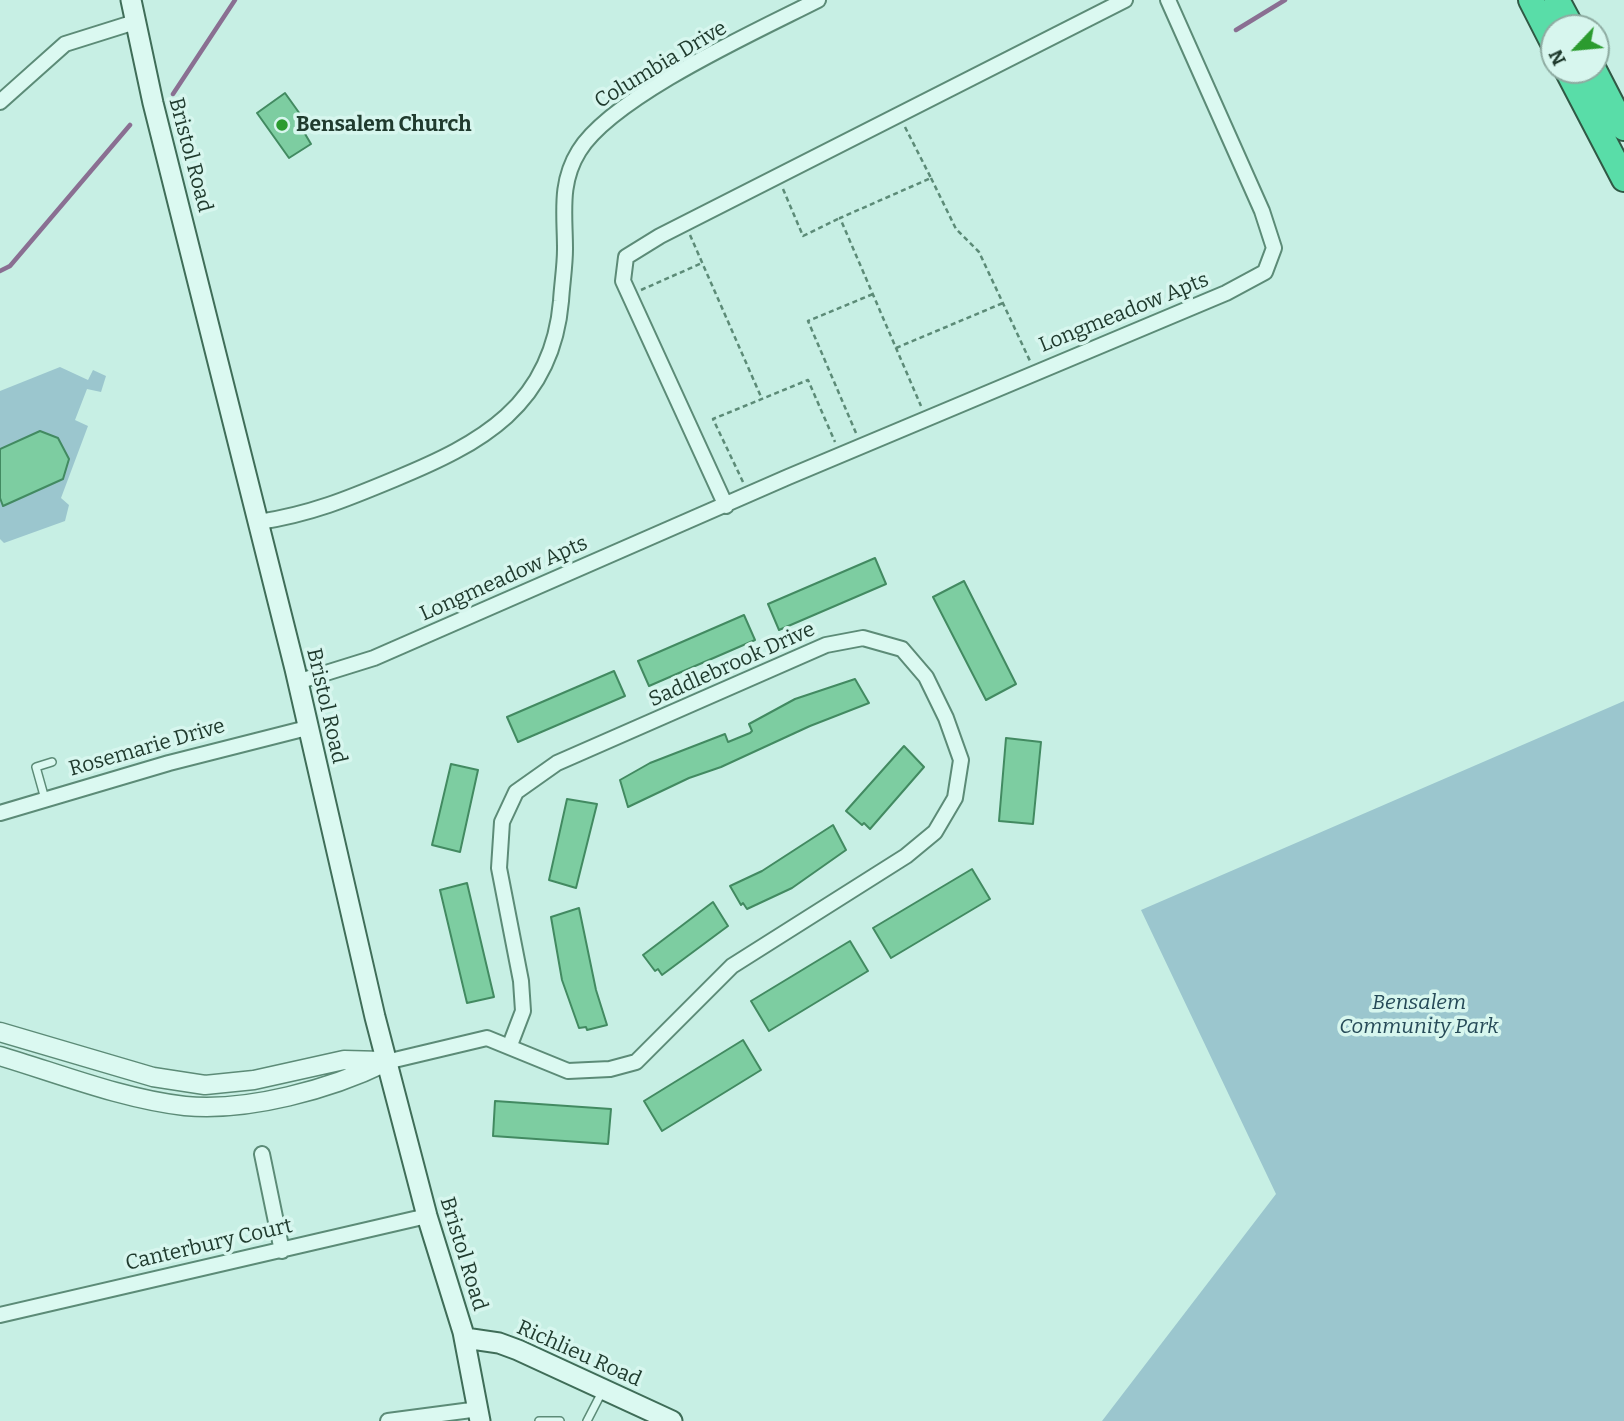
<!DOCTYPE html>
<html>
<head>
<meta charset="utf-8">
<style>
	body { margin:0 }
	#map { position:relative; width:1624px; height:1421px; overflow:hidden; background:#c7efe4; font-family:Bitter,serif }
	canvas { display:block }
	.north { position:absolute; left:1540px; top:14px; width:70px; height:70px; box-sizing:border-box; background:#d7f6ee; border:2px solid #8eaba1; border-radius:50%; rotate:244deg; font-size:19px; font-weight:700; line-height:28px; text-align:center; color:#203b2e }
	.north::after { content:''; display:block; margin:auto; width:24px; height:32px; background:#2b9b2f; clip-path:polygon(50% 0,100% 100%,50% 72%,0 100%) }
</style>
</head>
<body>
<div id="map">
<canvas width="1624" height="1421"></canvas>
<div class="north">N</div>
</div>
<script>
const ctx = document.querySelector('canvas').getContext('2d');
ctx.lineJoin = 'round';
function fillPath(path, color) {
  ctx.fillStyle = color;
  ctx.fill(path, 'evenodd');
}
function stroke(path, color, width, dash) {
  ctx.strokeStyle = color;
  ctx.lineWidth = width;
  ctx.lineCap = dash ? 'butt' : 'round';
  ctx.setLineDash(dash || []);
  ctx.stroke(path);
}
function write(font, color, halo, rows, align = 'center') {
  ctx.font = font + ' Bitter,serif';
  ctx.lineWidth = 7;
  ctx.setLineDash([]);
  ctx.textBaseline = 'middle';
  ctx.strokeStyle = halo;
  ctx.fillStyle = color;
  for (const [text, x, y, turn = 0] of rows) {
    ctx.save();
    ctx.translate(x, y);
    ctx.rotate((+turn || 0) * Math.PI / 180);
    ctx.textAlign = isNaN(turn) ? turn : align;
    if (halo) ctx.strokeText(text, 0, 0);
    ctx.fillText(text, 0, 0);
    ctx.restore();
  }
}
fillPath(new Path2D(`
	M60,367L88,380L93,370L106,376L101,392L87,389L75,420L88,426L61,498L69,505L65,521L4,543L0,539V391Z
	M1624,701V1421H1102L1276,1194L1141,910Z`), '#9bc6ce');
stroke(new Path2D(`
	M1236,30L1285,0
	M173,94L235,0
	M0,271L10,266L130,125`), '#8a6f92', 4.5);
const building = new Path2D(`
	M285,93L300,114L295,117L311,144L289,158L257,113Z
	M40,431L58,438L69,459L63,479L3,506L0,498V449Z
	M875,558L886,584L779,630L768,604Z
	M964,581L1016,684L986,700L933,597Z
	M744,615L755,640L649,686L638,661Z
	M614,671L625,696L518,742L507,717Z
	M855,679L869,703L810,726L721,767L689,778L628,807L620,780L650,763L725,734L728,742L750,733L752,731L749,724L795,699Z
	M1006,738L1041,742L1033,824L999,821Z
	M904,746L924,767L870,829L864,823L862,825L846,811Z
	M451,764L478,770L460,852L432,845Z
	M567,799L597,804L576,888L549,880Z
	M833,825L846,850L792,888L747,909L743,903L741,905L730,886L762,871Z
	M972,869L990,899L891,958L873,928Z
	M467,883L494,997L467,1003L440,890Z
	M713,902L728,926L662,975L658,969L655,971L643,955Z
	M579,908L596,990L607,1025L587,1030L586,1027L579,1028L562,980L551,917Z
	M850,941L868,971L769,1031L751,1001Z
	M743,1040L761,1070L662,1131L644,1101Z
	M495,1101L611,1109L608,1144L493,1136Z`);
fillPath(building, '#7dcda1');
stroke(building, '#428a61', 2);
const service = new Path2D(`
	M45,799L36,767L52,762
	M539,1421H560
	M587,1421L603,1390`);
const minor = new Path2D(`
	M0,102L65,44L135,22
	M726,506L623,281L626,257L660,236L1125,0
	M259,522C311,514 347,499 395,479C480,444 552,406 561,301C562,284 565,266 565,249C565,214 559,183 579,151C613,96 757,31 818,0
	M297,682L374,658L788,477L1226,293L1265,272L1274,248L1262,211L1168,0
	M0,813L169,763L307,728
	M386,1062L487,1038L568,1071L610,1069L636,1062L732,966L906,856L935,832L955,798L961,760L946,718L926,677L902,649L863,638L826,645L557,763L516,792L502,822L499,868L521,981L523,1011L510,1045
	M262,1154L282,1251
	M0,1315L427,1216
	M388,1421L479,1409`);
const tertiary = new Path2D(`
	M0,1032L153,1077L205,1085L254,1080L344,1060L383,1061
	M0,1056C60,1074 123,1099 185,1106C248,1112 331,1089 386,1062`);
const secondary = new Path2D(`
	M131,0L153,103L295,669L375,1017L427,1216L463,1332L480,1421
	M465,1338L499,1343L518,1350L672,1421`);
const motorway = new Path2D(`
	M1531,0L1554,45
	M1557,0L1572,28
	M1567,70L1624,179
	M1594,70L1624,128`);
stroke(service, '#5c8b77', 10);
stroke(minor, '#5c8b77', 18);
stroke(tertiary, '#5c8b77', 21);
stroke(secondary, '#3f6d58', 23);
stroke(motorway, '#305945', 28);
stroke(new Path2D(`
	M905,127L931,178L840,218L921,406
	M931,178L956,229L979,252L1030,361
	M783,189L803,236L840,218
	M690,235L762,399
	M641,290L702,263
	M896,348L1003,303
	M856,433L808,321L873,294
	M743,482L713,419L808,380L835,442`), '#5c8b77', 2.5, [5, 3.5]);
stroke(service, '#dbf9f1', 7);
stroke(minor, '#dbf9f1', 14);
stroke(tertiary, '#dbf9f1', 18);
stroke(secondary, '#dbf9f1', 19);
stroke(motorway, '#59dda8', 24);
for (const [x, y, r, color] of [
	[282,125,7,"#2b9b2f"]
]) {
  const dot = new Path2D();
  dot.arc(x, y, r, 0, 2 * Math.PI);
  ctx.fillStyle = color;
  ctx.fill(dot);
  stroke(dot, '#d7f6ee', 2.5);
}
write('21px', '#203b2e', '#d7f6ee', [
	["Columbia Drive",661,65,-31],
	["Bristol Road",190,155,75],
	["Longmeadow Apts",1124,313,-22],
	["Longmeadow Apts",504,579,-24],
	["Saddlebrook Drive",732,665,-24],
	["Bristol Road",326,706,77],
	["Rosemarie Drive",147,748,-16],
	["Canterbury Court",209,1245,-13],
	["Bristol Road",463,1254,73],
	["Richlieu Road",579,1354,24]
]);
write('bold 21px', '#203b2e', '#d7f6ee', [
	["Bensalem Church",296,125]
], 'left');
write('italic 21px', '#264a58', '#d7f6ee', [
	["Bensalem",1419,1003],
	["Community Park",1419,1027]
]);
</script>
</body>
</html>
